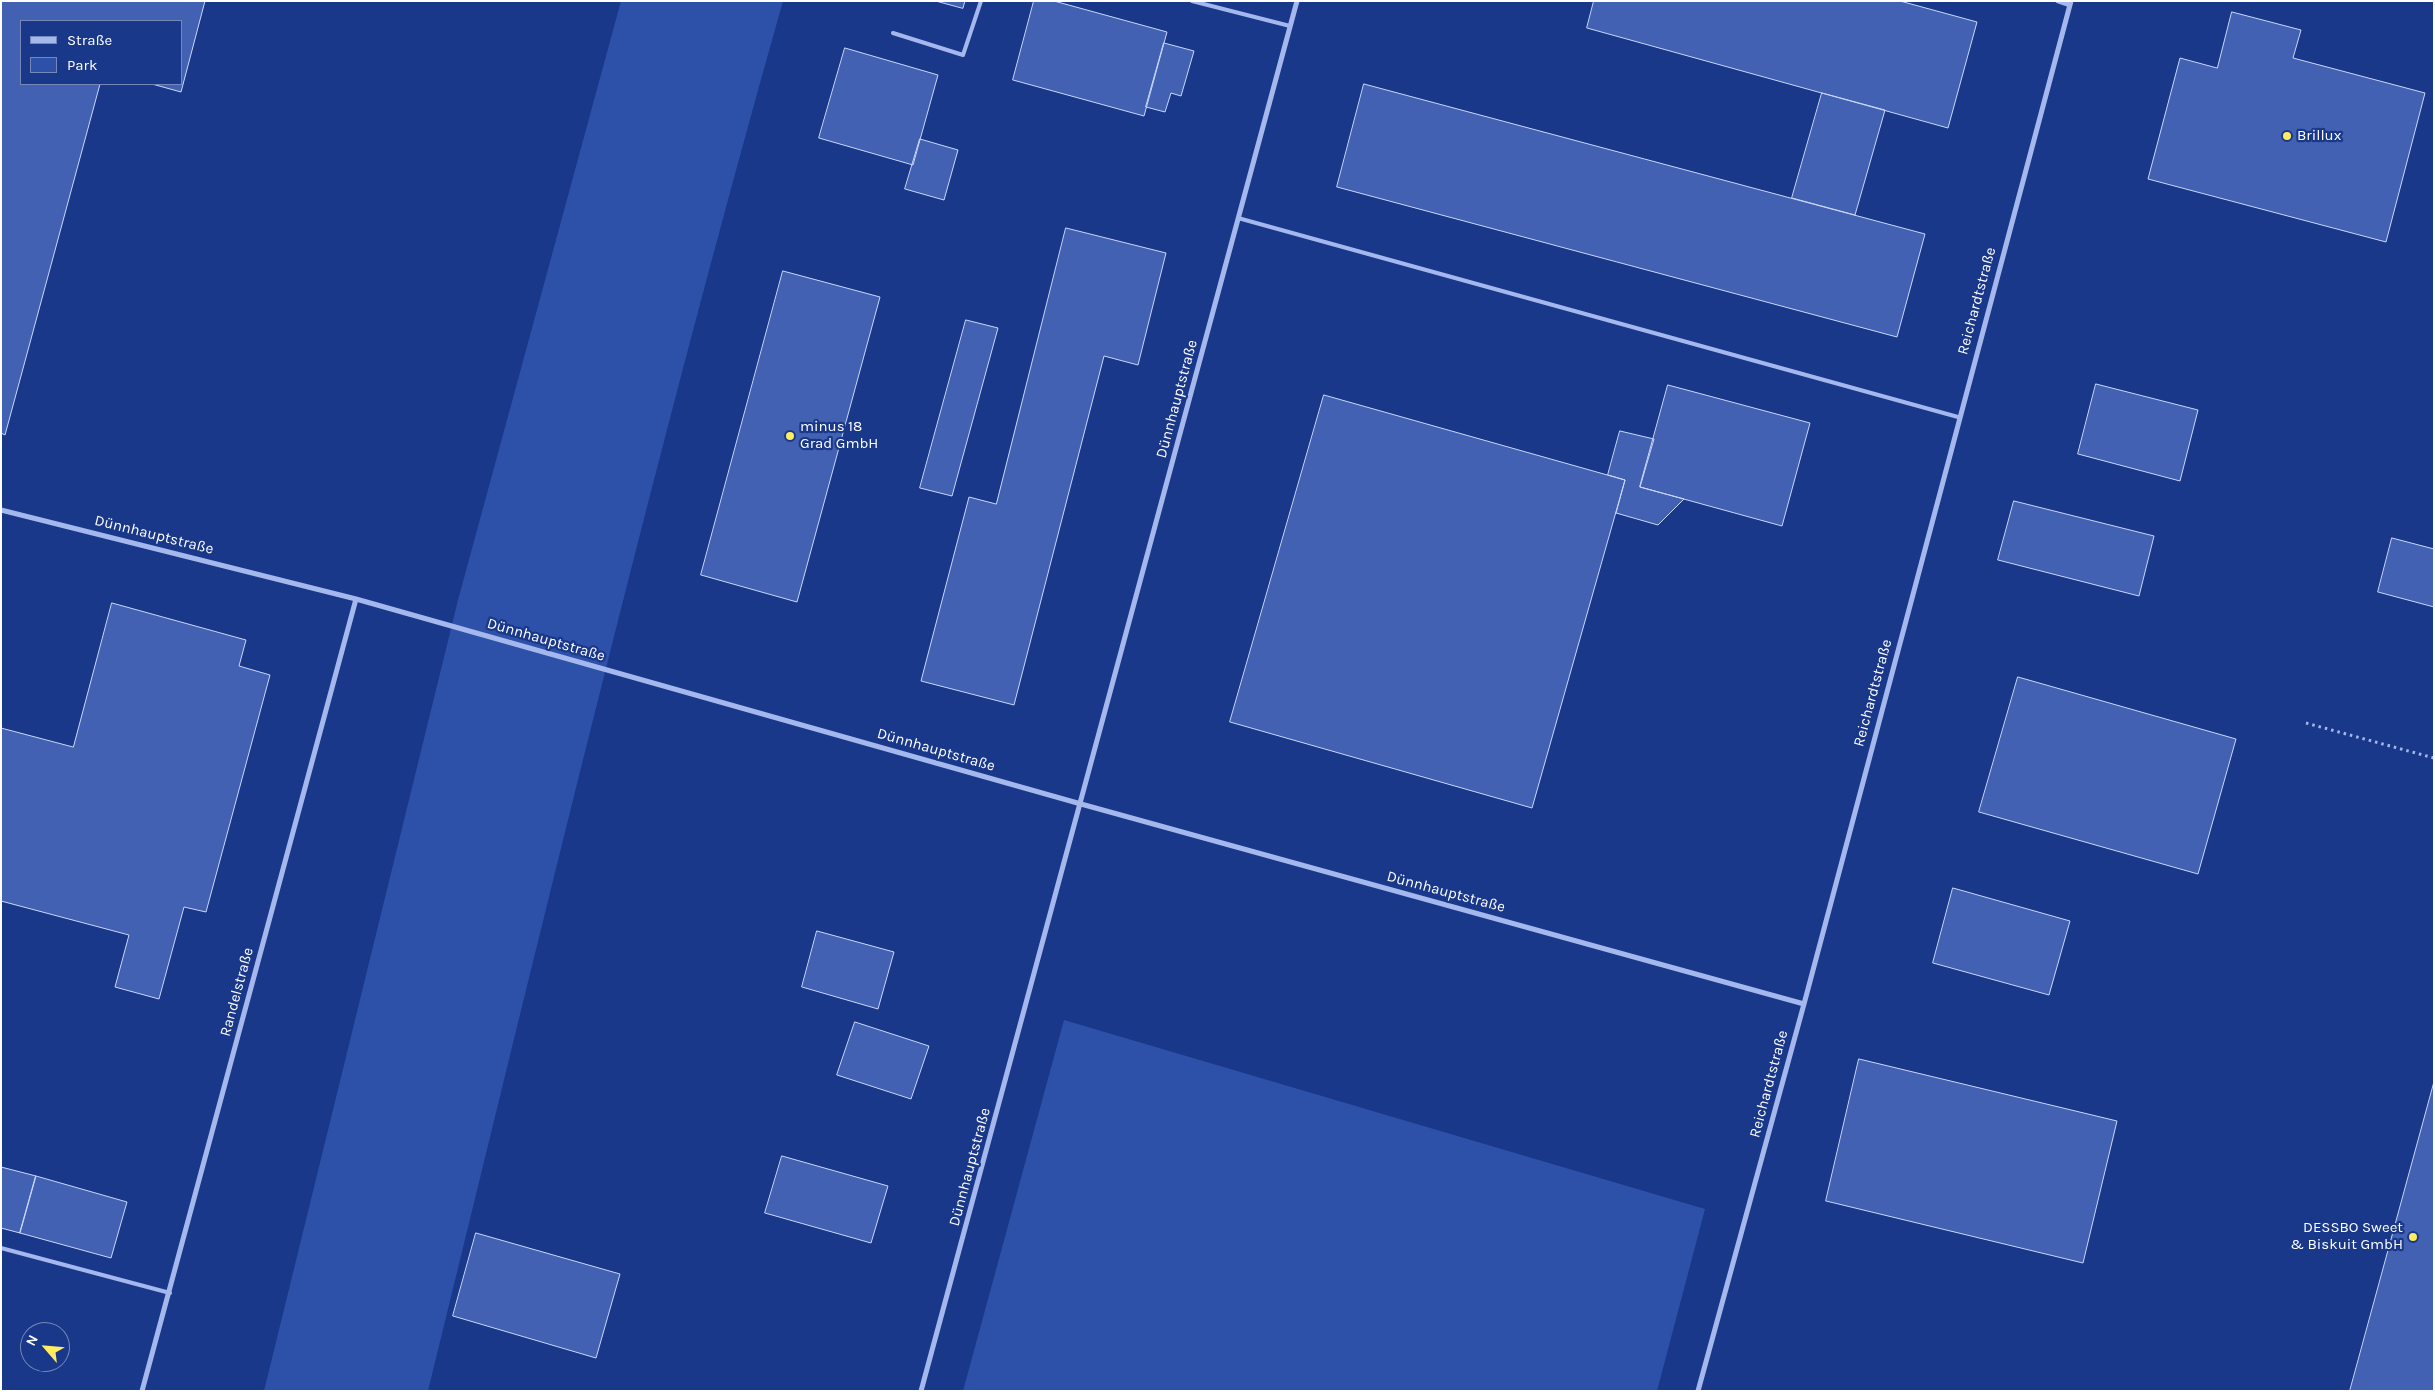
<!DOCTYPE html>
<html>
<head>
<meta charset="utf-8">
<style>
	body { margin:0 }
	#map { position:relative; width:2435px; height:1392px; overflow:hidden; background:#1a388a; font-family:Karla,sans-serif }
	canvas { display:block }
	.frame { position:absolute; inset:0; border:2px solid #fff; pointer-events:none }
	.legend { position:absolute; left:20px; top:20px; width:162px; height:65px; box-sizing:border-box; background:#1a388a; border:1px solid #7688b9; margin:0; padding:6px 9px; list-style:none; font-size:15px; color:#fff }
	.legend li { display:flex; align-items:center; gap:10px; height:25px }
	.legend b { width:25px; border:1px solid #7688b9 }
	.north { position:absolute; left:20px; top:1322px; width:50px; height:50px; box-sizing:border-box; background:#1a388a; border:1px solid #7688b9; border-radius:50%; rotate:297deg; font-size:14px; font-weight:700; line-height:20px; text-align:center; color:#fff }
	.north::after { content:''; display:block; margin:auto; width:18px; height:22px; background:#ffec60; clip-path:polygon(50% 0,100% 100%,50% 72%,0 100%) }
</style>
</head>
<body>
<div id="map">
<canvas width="2435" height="1392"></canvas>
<div class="frame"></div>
<ul class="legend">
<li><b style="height:6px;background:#a4b8ed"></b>Straße</li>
<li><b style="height:14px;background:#2d50a8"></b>Park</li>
</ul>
<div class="north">N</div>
</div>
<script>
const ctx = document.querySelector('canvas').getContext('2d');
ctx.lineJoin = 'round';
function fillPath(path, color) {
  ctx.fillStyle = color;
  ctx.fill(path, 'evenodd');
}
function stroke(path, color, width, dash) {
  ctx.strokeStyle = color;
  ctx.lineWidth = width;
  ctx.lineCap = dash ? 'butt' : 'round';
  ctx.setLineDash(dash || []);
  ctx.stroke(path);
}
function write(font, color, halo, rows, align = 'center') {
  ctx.font = font + ' Karla,sans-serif';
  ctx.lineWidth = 4.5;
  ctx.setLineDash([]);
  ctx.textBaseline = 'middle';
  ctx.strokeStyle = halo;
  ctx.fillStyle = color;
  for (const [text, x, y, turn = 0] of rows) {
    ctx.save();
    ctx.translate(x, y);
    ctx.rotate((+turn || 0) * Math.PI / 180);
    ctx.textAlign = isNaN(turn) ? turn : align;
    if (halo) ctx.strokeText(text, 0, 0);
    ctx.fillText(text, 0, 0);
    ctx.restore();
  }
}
fillPath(new Path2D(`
	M621,1H783C653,461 542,926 428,1391H264L458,600Z
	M1064,1020L1705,1209L1657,1391H963Z`), '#2d50a8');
const building = new Path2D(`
	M1,1H205L181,92L152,84H181V21H21V84H100L5,435L1,433Z
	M936,1H965L963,8Z
	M1034,1H1054L1167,32L1144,116L1013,80Z
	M1594,1H1900L1977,22L1948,128L1587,28Z
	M2232,12L2301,30L2293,58L2425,93L2386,242L2148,179L2180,58L2217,68Z
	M1164,43L1194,51L1181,96L1171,93L1165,112L1146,107Z
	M845,48L938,75L913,165L819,138Z
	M1364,84L1925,234L1897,337L1337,187Z
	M1822,93L1885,110L1855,215L1792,198Z
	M920,139L958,150L944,200L905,189Z
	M1066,228L1166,253L1138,365L1104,356L1014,705L921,681L969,497L996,504Z
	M783,271L880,297L797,602L701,575Z
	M966,320L998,328L952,496L920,488Z
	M2096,384L2198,410L2180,481L2078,454Z
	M1668,385L1810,423L1782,526L1640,487Z
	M1324,395L1625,480L1532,808L1230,722Z
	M1620,431L1654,439L1640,487L1684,499L1658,525L1616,513L1625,480L1608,475Z
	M2014,501L2154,536L2139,596L1998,560Z
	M2392,538L2434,549V607L2378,592Z
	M112,603L246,640L239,666L270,675L206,912L184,907L159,999L115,987L129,935L1,901V728L73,747Z
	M2018,677L2236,739L2198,874L1979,812Z
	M1953,888L2070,921L2049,995L1933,963Z
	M817,931L894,952L878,1009L802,987Z
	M855,1022L929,1046L911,1099L837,1075Z
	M1859,1059L2117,1121L2083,1263L1826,1201Z
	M2434,1082V1391H2350Z
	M782,1156L888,1186L871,1243L765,1213Z
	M1,1167L36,1176L20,1233L1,1228Z
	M36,1176L127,1202L111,1258L20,1233Z
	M476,1233L620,1274L596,1358L453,1316Z`);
fillPath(building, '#4361b2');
stroke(building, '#c9d7f9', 1);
stroke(new Path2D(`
	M2306,723L2434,758`), '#a4b8ed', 3, [2.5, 4]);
stroke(new Path2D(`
	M1192,1L1290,26
	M893,33L963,55L981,1
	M1238,218L1958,417
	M1,1248L170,1293`), '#a4b8ed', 4);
stroke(new Path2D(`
	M2058,1L2070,5
	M1,510L356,599L1081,804L1804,1004
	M142,1391L356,599
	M921,1391L1297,1
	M1698,1391L1804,1004L2071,1`), '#a4b8ed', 5);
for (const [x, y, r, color] of [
	[2287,136,5,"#ffec60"],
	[790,436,5,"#ffec60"],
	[2413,1237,5,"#ffec60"]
]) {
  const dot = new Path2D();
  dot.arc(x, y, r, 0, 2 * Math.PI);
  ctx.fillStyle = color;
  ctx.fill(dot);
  stroke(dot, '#1a388a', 2);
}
write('15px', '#fff', '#1a388a', [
	["Brillux",2297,136],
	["minus 18",800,427],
	["Grad GmbH",800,444],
	["DESSBO Sweet",2403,1228,"right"],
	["& Biskuit GmbH",2403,1245,"right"]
], 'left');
write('15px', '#fff', '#1a388a', [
	["Reichardtstraße",1977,301,-75],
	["Dünnhauptstraße",1177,399,-75],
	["Dünnhauptstraße",154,535,14],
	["Dünnhauptstraße",546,640,16],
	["Reichardtstraße",1873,693,-75],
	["Dünnhauptstraße",936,750,16],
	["Dünnhauptstraße",1446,892,15],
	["Randelstraße",237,992,-75],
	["Reichardtstraße",1769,1084,-75],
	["Dünnhauptstraße",970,1167,-75]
]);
</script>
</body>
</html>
